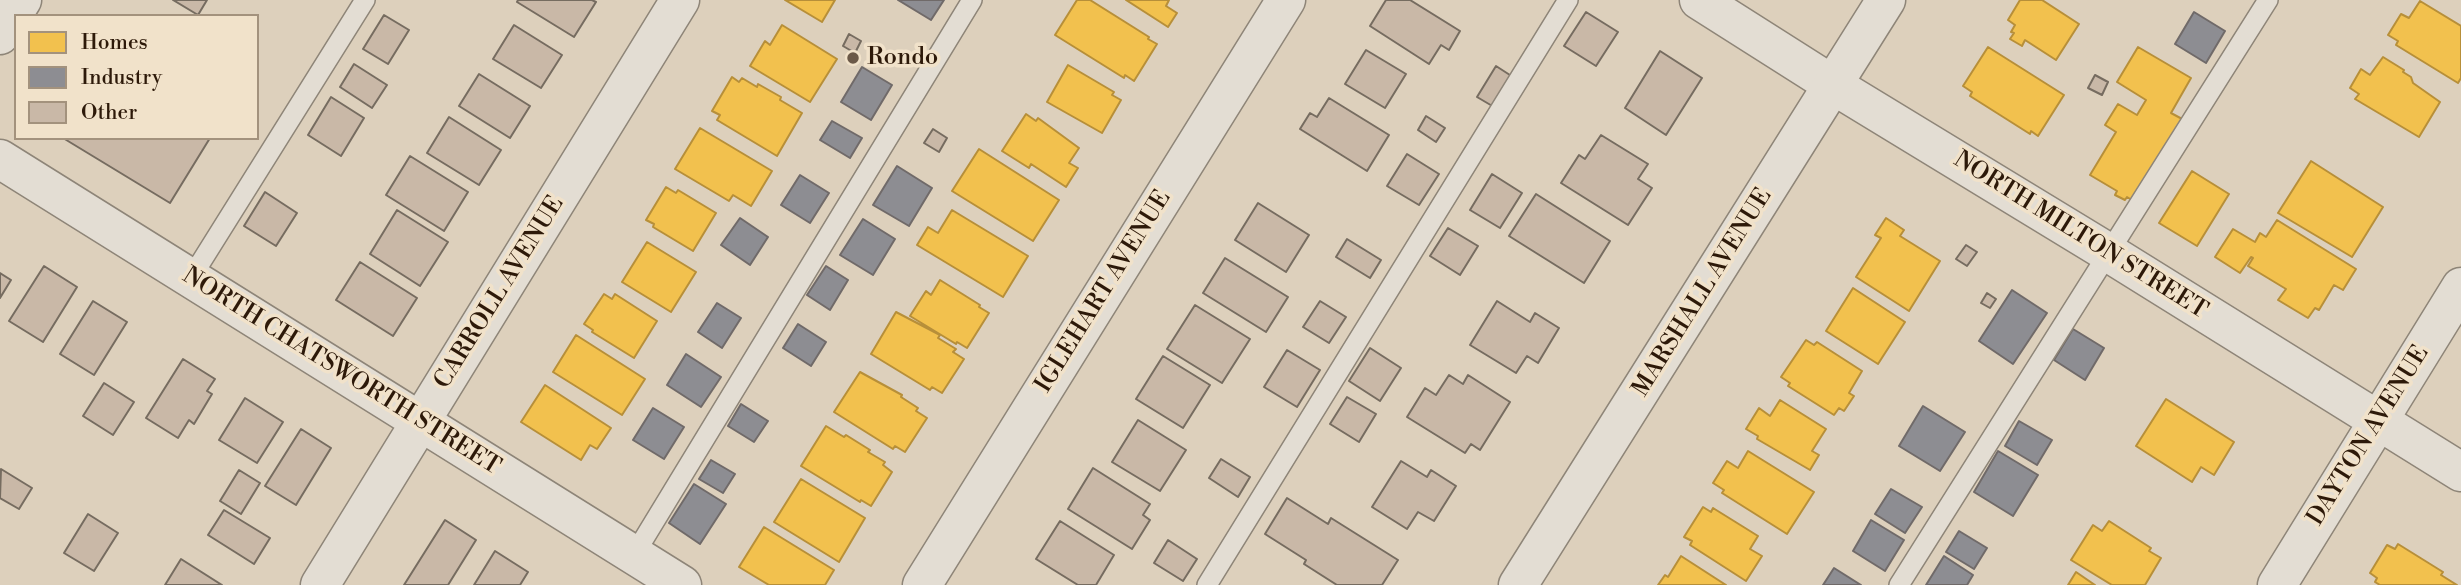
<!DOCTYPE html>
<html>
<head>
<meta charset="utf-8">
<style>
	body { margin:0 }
	#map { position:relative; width:2461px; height:585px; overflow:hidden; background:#ddd0bc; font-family:"Libre Bodoni",serif }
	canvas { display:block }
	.legend { position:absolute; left:14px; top:14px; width:245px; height:126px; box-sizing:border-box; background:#f1e2ca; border:2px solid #a3927d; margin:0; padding:9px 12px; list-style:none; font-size:21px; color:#2d1909 }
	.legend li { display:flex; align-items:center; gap:14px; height:35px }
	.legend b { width:35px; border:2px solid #a3927d }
</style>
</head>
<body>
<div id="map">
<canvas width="2461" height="585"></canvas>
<ul class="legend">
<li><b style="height:19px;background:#f2c14e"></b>Homes</li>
<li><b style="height:19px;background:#8d8d92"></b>Industry</li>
<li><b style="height:19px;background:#c9b8a7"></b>Other</li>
</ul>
</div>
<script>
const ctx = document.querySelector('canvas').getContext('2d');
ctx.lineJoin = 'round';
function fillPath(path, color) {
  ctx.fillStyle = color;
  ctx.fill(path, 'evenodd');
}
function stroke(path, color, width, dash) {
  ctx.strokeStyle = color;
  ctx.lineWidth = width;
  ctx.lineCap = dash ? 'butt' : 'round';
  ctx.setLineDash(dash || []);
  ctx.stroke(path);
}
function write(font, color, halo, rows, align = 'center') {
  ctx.font = font + ' "Libre Bodoni",serif';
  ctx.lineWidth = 7;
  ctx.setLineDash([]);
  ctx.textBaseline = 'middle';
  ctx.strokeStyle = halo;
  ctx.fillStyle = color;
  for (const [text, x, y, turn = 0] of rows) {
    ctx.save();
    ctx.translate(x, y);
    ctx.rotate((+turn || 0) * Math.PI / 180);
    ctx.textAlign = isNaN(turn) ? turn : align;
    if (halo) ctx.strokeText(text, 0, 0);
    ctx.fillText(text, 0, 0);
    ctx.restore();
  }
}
const homes = new Path2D(`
	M785,0H835L822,22Z
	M1077,0H1090L1149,37L1148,39L1157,44L1134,81L1125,75L1124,78L1055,35Z
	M1126,0H1169L1166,6L1177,13L1168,27Z
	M2020,0H2042L2079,24L2056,60L2025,40L2022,46L2010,39L2014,33L2011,32L2015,25L2008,20Z
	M2420,1L2461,26V78L2458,83L2396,45L2398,41L2388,35L2401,14L2409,18Z
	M782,25L837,59L810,102L750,66L765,41L770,45Z
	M1988,47L2064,95L2038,136L2031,131L2030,134L1970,96L1972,92L1963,86Z
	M2138,47L2191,78L2171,113L2184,120L2135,202L2127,197L2125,200L2115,195L2117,191L2090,175L2116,132L2105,125L2118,104L2137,115L2146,100L2117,82Z
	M2383,57L2404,70L2403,72L2411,77L2413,83L2440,102L2419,137L2355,99L2359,94L2350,88L2361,69L2370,75Z
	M1068,65L1114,92L1112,95L1121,100L1102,133L1047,102Z
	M732,77L739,82L742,78L757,87L758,84L781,97L780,100L802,113L777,156L717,120L720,115L712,111Z
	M1026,114L1036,121L1038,118L1079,148L1069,163L1078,168L1066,187L1031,164L1029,168L1002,151Z
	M700,128L772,171L751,206L733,195L729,201L675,169Z
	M979,149L1059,200L1033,241L952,191Z
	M2311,161L2383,207L2352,257L2278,213Z
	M2192,171L2229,194L2197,246L2159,223Z
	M666,187L676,193L678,190L716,213L693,251L653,227L654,224L646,220Z
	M952,210L1028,256L1003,297L917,245L928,227L938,233Z
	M1886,218L1904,230L1900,236L1940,261L1909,311L1856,277L1881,238L1875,235Z
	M2277,220L2356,269L2343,290L2334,285L2319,310L2315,308L2308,318L2278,300L2286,289L2248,266L2253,258L2251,257L2240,273L2215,257L2233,229L2255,242L2260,233L2266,237Z
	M647,242L696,272L671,312L622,282Z
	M940,280L980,305L979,307L989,313L967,348L957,342L956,344L910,316L926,291L931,295Z
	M1853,288L1905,322L1878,364L1826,331Z
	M604,294L612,299L615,294L657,321L634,358L592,332L593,330L584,324Z
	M896,312L940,335L938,338L956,349L953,352L964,359L942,393L932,387L930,390L871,354Z
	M576,335L645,379L622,415L553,372Z
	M1806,340L1814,345L1817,342L1862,371L1849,393L1854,396L1844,411L1839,408L1834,415L1788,386L1790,383L1781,377Z
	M860,372L902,395L901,397L918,408L916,411L927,418L905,452L895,446L893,449L834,412Z
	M545,385L611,428L597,449L590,445L581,460L521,422Z
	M2166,399L2234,442L2214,475L2201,467L2192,482L2136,446Z
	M1780,400L1826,429L1812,451L1819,455L1810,470L1757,439L1758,436L1746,429L1759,408L1770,416Z
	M826,426L844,437L846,435L870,450L868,452L885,462L883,465L892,472L871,506L861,500L860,502L801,466Z
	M1748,451L1814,492L1787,534L1722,493L1724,490L1713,483L1727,461L1738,468Z
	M801,479L865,518L839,562L774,522Z
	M1703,507L1711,512L1713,508L1758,536L1750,549L1762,556L1746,581L1690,545L1692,541L1684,537Z
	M2109,521L2151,548L2149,551L2161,558L2145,585H2112L2071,560L2093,525L2102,531Z
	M764,527L834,570L825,585H769L739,567Z
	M2398,544L2443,572L2441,575L2457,585H2380L2375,582L2377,578L2370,573L2387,545L2395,549Z
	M1681,556L1726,585H1658L1665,575L1668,577Z
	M2076,572L2095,585H2068Z`);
fillPath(homes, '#f2c14e');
stroke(homes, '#b78f39', 2);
const industry = new Path2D(`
	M898,0H944L931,20Z
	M2194,12L2225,31L2206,63L2175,44Z
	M862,67L892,85L871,120L841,102Z
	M832,121L862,138L850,158L820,140Z
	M897,166L932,188L909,226L873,205Z
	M800,175L829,193L810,223L781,205Z
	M740,218L768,237L750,265L721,245Z
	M863,219L895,239L873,275L840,255Z
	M826,266L848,280L830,310L807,295Z
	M2012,290L2047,313L2013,364L1979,341Z
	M717,303L741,318L722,348L698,332Z
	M798,324L826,342L811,366L783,348Z
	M2073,329L2104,348L2085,380L2054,360Z
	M686,354L721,377L701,407L667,385Z
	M741,404L768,421L754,442L728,426Z
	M1923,406L1965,432L1940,471L1899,446Z
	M653,408L684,427L664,459L633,440Z
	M2019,421L2052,440L2037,465L2005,446Z
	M1998,451L2038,475L2013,516L1974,492Z
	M711,460L735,474L723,493L699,479Z
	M694,484L726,504L700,544L669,523Z
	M1891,489L1922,507L1905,533L1875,514Z
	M1871,520L1904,540L1885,571L1853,551Z
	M1959,531L1987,548L1974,569L1946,552Z
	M1944,556L1973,575L1967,585H1926Z
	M1834,568L1861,585H1823Z`);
fillPath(industry, '#8d8d92');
stroke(industry, '#706a69', 2);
const building = new Path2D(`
	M173,0H207L198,15Z
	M518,0H592L596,2L574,37L517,2Z
	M1386,0H1410L1460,31L1449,50L1441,45L1429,64L1370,26Z
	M1586,12L1618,32L1596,66L1564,46Z
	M384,15L409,30L388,64L363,49Z
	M514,25L562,55L541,88L493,59Z
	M849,34L861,41L855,53L843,46Z
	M1366,50L1406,74L1385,108L1345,84Z
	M1660,51L1702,78L1666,135L1625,108Z
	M354,64L387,85L372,108L340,87Z
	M1496,66L1513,77L1494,107L1477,97Z
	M479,74L530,106L510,138L459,106Z
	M2095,75L2108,82L2102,95L2088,88Z
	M331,97L364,118L341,156L308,135Z
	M1329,98L1389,135L1367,171L1300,129L1310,113L1317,117Z
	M1426,116L1445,128L1436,142L1418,130Z
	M449,117L501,150L479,185L427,153Z
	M933,129L947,138L939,152L924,143Z
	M1601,135L1648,164L1638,179L1652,188L1628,225L1561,183L1579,155L1585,159Z
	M63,138H210L170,203Z
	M1407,154L1439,174L1419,205L1387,186Z
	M410,156L468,192L444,231L386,195Z
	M1492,174L1522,193L1500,228L1470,210Z
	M265,192L297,213L276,246L244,226Z
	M1536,194L1610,241L1584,283L1509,236Z
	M1258,203L1309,235L1286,272L1235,240Z
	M397,210L448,242L420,286L370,254Z
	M1448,228L1478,246L1460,275L1430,256Z
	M1347,239L1381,260L1370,278L1336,257Z
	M1966,245L1977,252L1967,266L1956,259Z
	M1225,258L1288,297L1266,332L1203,293Z
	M360,262L417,298L393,336L336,300Z
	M44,266L77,287L43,342L9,321Z
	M0,273L11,280L0,298Z
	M1987,293L1996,299L1990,308L1981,303Z
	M93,301L127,322L94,375L60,354Z
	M1320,301L1346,317L1329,343L1303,327Z
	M1497,301L1530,322L1535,313L1559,328L1538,363L1527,356L1516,373L1470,345Z
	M1195,305L1250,339L1222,383L1167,349Z
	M1370,348L1401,368L1380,401L1349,381Z
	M1287,350L1320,370L1297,407L1264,387Z
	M1163,356L1210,385L1183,428L1136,399Z
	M183,359L215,379L207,391L212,394L194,424L189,420L178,438L146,418Z
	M1449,375L1463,384L1468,375L1510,402L1480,450L1471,444L1465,453L1407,417L1425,388L1436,395Z
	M104,383L134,402L113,435L83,416Z
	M1347,397L1376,414L1359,442L1330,424Z
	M245,398L283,422L257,463L219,440Z
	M1138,420L1186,450L1160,491L1112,462Z
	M301,429L331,448L296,505L265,486Z
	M1221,459L1250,477L1238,497L1209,478Z
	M1401,461L1427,477L1431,470L1456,486L1434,521L1418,512L1407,529L1372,507Z
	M1093,468L1150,504L1143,515L1150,520L1132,549L1068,509Z
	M1,469L32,488L19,509L0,498Z
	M239,470L260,483L241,514L220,501Z
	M1287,498L1328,524L1331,518L1398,560L1382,585H1337L1304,564L1306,560L1265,534Z
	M224,510L270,538L254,564L208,535Z
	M88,514L118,533L94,571L64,553Z
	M445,520L476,540L448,585H404Z
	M1060,521L1114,555L1096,585H1078L1036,559Z
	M1168,540L1197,559L1183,581L1154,563Z
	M495,551L528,572L520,585H474Z
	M181,559L222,585H165Z`);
fillPath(building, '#c9b8a7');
stroke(building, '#766c60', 2);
const service = new Path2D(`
	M191,278L365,0
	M634,555L972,0
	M1207,585L1568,0
	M1899,585L2268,0`);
const minor = new Path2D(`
	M1699,0L1833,85L2109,253L2461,472
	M0,159L682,585
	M320,585L680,0
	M922,585L1286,0
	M2277,585L2461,287`);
const tertiary = new Path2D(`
	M0,35L22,0
	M1518,585L1886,0`);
stroke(service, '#8e8578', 22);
stroke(minor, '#8e8578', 41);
stroke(tertiary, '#8e8578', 41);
stroke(service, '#e3ddd3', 19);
stroke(minor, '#e3ddd3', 38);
stroke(tertiary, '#e3ddd3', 38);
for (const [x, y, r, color] of [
	[853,58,7,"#6b5948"]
]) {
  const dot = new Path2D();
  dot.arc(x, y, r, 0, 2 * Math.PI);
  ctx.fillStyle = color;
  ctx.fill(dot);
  stroke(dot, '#f1e2ca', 2.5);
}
write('24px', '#2d1909', '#f1e2ca', [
	["Rondo",867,58]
], 'left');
write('24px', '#2d1909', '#f1e2ca', [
	["NORTH MILTON STREET",2080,236,32],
	["IGLEHART AVENUE",1104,292,-58],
	["CARROLL AVENUE",500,293,-58],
	["MARSHALL AVENUE",1703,293,-58],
	["NORTH CHATSWORTH STREET",341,372,32],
	["DAYTON AVENUE",2369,436,-58]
]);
</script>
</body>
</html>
